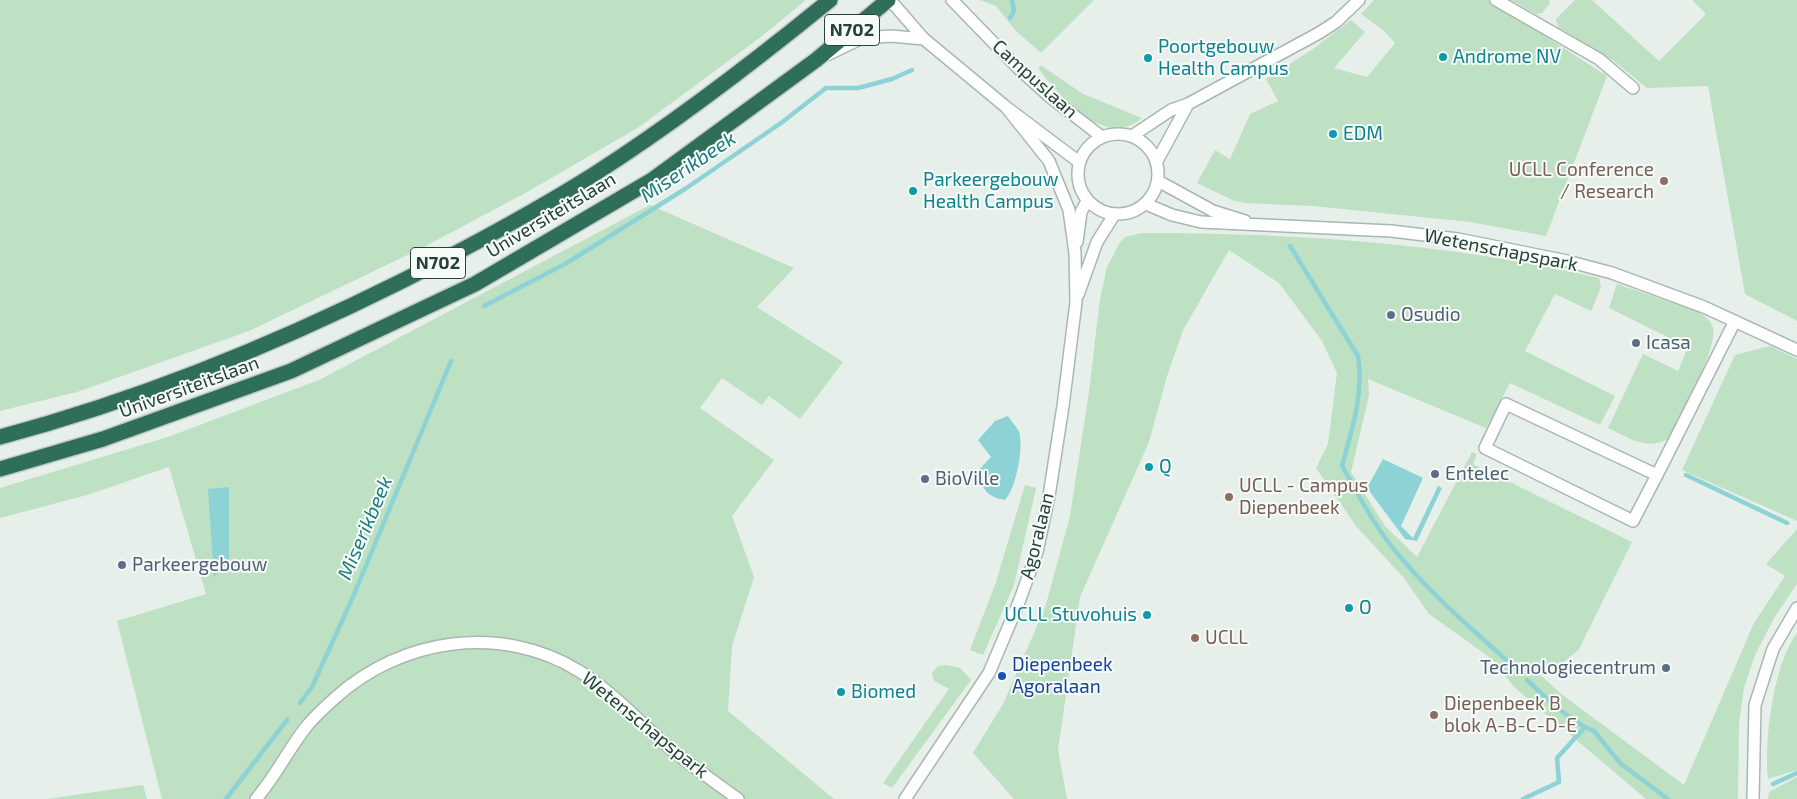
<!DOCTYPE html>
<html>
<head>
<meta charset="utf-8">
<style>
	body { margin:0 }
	canvas { display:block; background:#e6efea }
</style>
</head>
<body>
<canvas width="1797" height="799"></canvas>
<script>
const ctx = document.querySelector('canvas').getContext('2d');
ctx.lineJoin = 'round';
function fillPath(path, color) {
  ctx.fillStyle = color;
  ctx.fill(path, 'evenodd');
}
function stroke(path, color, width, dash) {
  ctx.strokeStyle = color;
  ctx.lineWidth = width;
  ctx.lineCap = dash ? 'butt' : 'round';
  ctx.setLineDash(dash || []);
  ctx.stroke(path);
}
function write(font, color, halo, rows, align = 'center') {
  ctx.font = font + ' "Exo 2",sans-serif';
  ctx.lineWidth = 4;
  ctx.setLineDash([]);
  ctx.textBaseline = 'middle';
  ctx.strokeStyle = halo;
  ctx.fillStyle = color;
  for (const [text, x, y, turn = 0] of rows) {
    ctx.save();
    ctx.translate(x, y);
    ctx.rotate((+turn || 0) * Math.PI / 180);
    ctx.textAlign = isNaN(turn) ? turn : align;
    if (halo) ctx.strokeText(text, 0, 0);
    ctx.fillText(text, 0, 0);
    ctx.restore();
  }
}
fillPath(new Path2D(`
	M0,0H806L762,36L639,127L529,191L422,248L249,331L77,392L0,411Z
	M980,0H1094L1041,53L1016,31L996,6Z
	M1374,0H1489L1607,76L1546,236L1470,222L1313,206L1245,203L1232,200L1197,183L1215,150L1230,159L1250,114L1278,101L1266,79L1313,49L1351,20L1365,32L1334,68L1367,77L1395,43L1384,31L1361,14Z
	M1511,0H1549L1550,3L1542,13L1536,14Z
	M1575,0H1592L1659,61L1706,14L1692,0H1797V321L1745,294L1708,86L1647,88L1614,61L1558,27L1556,19Z
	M1042,66L1083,94L1142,118C1105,150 1059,96 1038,68Z
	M650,205L794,268L757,307L843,362L800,419L769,396L762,405L722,378L700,408L774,460L732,516L754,577L732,646L728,711L834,799H162L117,621L206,594L169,467L87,495L0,518V488L168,437L319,380Z
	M1142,233C1294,233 1450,243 1599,278L1601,287L1591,311L1555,294L1525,351L1615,396L1600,425L1510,383L1486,428L1368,379L1369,395L1351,472L1385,526L1417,557L1472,452L1477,454L1473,464L1632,542L1579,649L1563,663L1534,669L1560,693L1684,785L1754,623L1785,576L1766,564L1797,529V584L1774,618L1755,655L1744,688L1739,722L1738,799H1646L1514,687L1492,659L1429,614L1403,577L1356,526L1316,468L1328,444L1337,373L1322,341L1279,283L1229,250L1183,330L1167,376L1149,442L1080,597L1058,750L1067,799H1014L973,753L1003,704L1045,608L1070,516L1089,392L1100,299L1107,267L1119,244L1125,237Z
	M1617,284L1697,311C1704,315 1711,320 1713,328C1718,349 1679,417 1668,439C1646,451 1628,437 1608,428L1643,354L1678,371L1688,347L1609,308Z
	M1770,346L1797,359V521L1682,470L1735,355Z
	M1025,485L1036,488L1014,585L983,655L970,650L996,582Z
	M1797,633V770L1768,779C1764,739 1773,666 1797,633Z
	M947,665L960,668L971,680L892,788L883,783L949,689L934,681L932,673L938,666Z
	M1797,777V799H1768L1769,792Z
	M143,785L147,799H47Z`), '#bee0c3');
fillPath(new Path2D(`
	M1008,416C1011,421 1017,427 1019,432C1024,447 1016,489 1005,500C985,496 984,490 977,472L991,457L978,440L995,421Z
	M1383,459L1423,478L1401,526L1413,538L1438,486L1442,488L1417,541L1405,539L1367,488Z
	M229,487V562L214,577L208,489Z`), '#8dd2d4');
stroke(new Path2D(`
	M1010,18L1014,11L1012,0
	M1290,246L1358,356C1364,394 1352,429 1342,466C1359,496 1375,527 1397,553C1431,594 1470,628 1510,663
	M484,306L565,264L685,189L781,123L826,88H858L892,79L912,70
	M1686,475L1787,523
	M1527,680L1558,709L1585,727
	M300,703L312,687L352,599L451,361
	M1773,784L1797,773
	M226,799L287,720
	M1523,799L1559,782L1557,758L1585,727L1594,731L1620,763L1668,799`), '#8dd2d4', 4.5);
const street = new Path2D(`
	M890,0L924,39L1006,107L1079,162
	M952,0L1017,67L1050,97L1102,137
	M1496,0L1599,59L1633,88
	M829,54L862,38L891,36L924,39
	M1078 174a40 40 0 1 1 80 0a40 40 0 1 1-80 0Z
	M1132,136L1171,110L1188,104L1319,33L1336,22L1359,0
	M1157,161L1188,104
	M1158,181L1213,211L1245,221
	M1146,204L1172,215L1201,222L1391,231L1458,239L1567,261L1612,273L1704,307L1797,350
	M1077,242L1081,212L1087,201
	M1078,295L1097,242L1114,215
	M1657,475L1633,521L1485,448L1506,404L1657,475L1735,321
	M256,799C275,777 288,750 306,727C314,717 325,707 335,698C401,638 502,623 579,671C611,691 637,719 665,744C688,764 714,781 738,799
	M905,799L989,673L1019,602L1037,552L1049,496L1063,406L1076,302L1075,253L1069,210L1049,161L1006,107
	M1753,799L1755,705L1773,649L1797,608`);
const highway = new Path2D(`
	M0,437C139,400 274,345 402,281C467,248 531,214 593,175C676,122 754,62 830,0
	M0,469L103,439L291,371L475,284L652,180L816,60L888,0`);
stroke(street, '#a8b8b0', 14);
stroke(highway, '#c2cac7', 18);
stroke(street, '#fff', 11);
stroke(highway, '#2f6f59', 15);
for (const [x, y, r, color] of [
	[1443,57,5,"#0f9aa8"],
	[1148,58,5,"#0f9aa8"],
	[1333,134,5,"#0f9aa8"],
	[1664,181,5,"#8d6e63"],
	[913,191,5,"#0f9aa8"],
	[1391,315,5,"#5c6f8a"],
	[1636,343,5,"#5c6f8a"],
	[1149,467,5,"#0f9aa8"],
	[1435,474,5,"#5c6f8a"],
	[925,479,5,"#5c6f8a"],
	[1229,497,5,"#8d6e63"],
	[122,565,5,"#5c6f8a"],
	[1349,608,5,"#0f9aa8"],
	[1147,615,5,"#0f9aa8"],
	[1195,638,5,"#8d6e63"],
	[1666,668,5,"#5c6f8a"],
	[1002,676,5,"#1a4fb4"],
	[841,692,5,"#0f9aa8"],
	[1434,715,5,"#8d6e63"]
]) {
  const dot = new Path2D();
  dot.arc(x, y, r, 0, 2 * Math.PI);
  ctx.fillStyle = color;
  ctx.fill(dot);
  stroke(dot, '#f7fbf8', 2);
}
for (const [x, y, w] of [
	[852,30,55],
	[438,263,55]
]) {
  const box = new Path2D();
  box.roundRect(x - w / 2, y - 15.5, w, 31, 4);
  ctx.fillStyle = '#f7fbf8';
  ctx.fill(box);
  stroke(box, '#244236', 1);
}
write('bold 18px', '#244236', null, [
	["N702",852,30],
	["N702",438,263]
]);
write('19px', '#0d838f', '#f7fbf8', [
	["Poortgebouw",1158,47],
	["Health Campus",1158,69],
	["Androme NV",1453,57],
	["EDM",1343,134],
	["Parkeergebouw",923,180],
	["Health Campus",923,202],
	["Q",1159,467],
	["O",1359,608],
	["UCLL Stuvohuis",1137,615,"right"],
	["Biomed",851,692]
], 'left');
write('19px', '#244236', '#f7fbf8', [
	["Campuslaan",1035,79,42],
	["Universiteitslaan",551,215,-31],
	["Wetenschapspark",1501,250,11],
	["Universiteitslaan",189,387,-20],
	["Agoralaan",1037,536,-76],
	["Wetenschapspark",645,725,39]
]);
write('19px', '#785e54', '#f7fbf8', [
	["UCLL Conference",1654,170,"right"],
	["/ Research",1654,192,"right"],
	["UCLL - Campus",1239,486],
	["Diepenbeek",1239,508],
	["UCLL",1205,638],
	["Diepenbeek B",1444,704],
	["blok A-B-C-D-E",1444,726]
], 'left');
write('19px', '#4e5e75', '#f7fbf8', [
	["Osudio",1401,315],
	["Icasa",1646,343],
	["Entelec",1445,474],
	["BioVille",935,479],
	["Parkeergebouw",132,565],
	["Technologiecentrum",1656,668,"right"]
], 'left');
write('19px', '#164399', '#f7fbf8', [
	["Diepenbeek",1012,665],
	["Agoralaan",1012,687]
], 'left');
write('italic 20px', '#1b7c80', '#f7fbf8', [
	["Miserikbeek",688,167,-34],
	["Miserikbeek",365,528,-67]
]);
</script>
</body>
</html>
